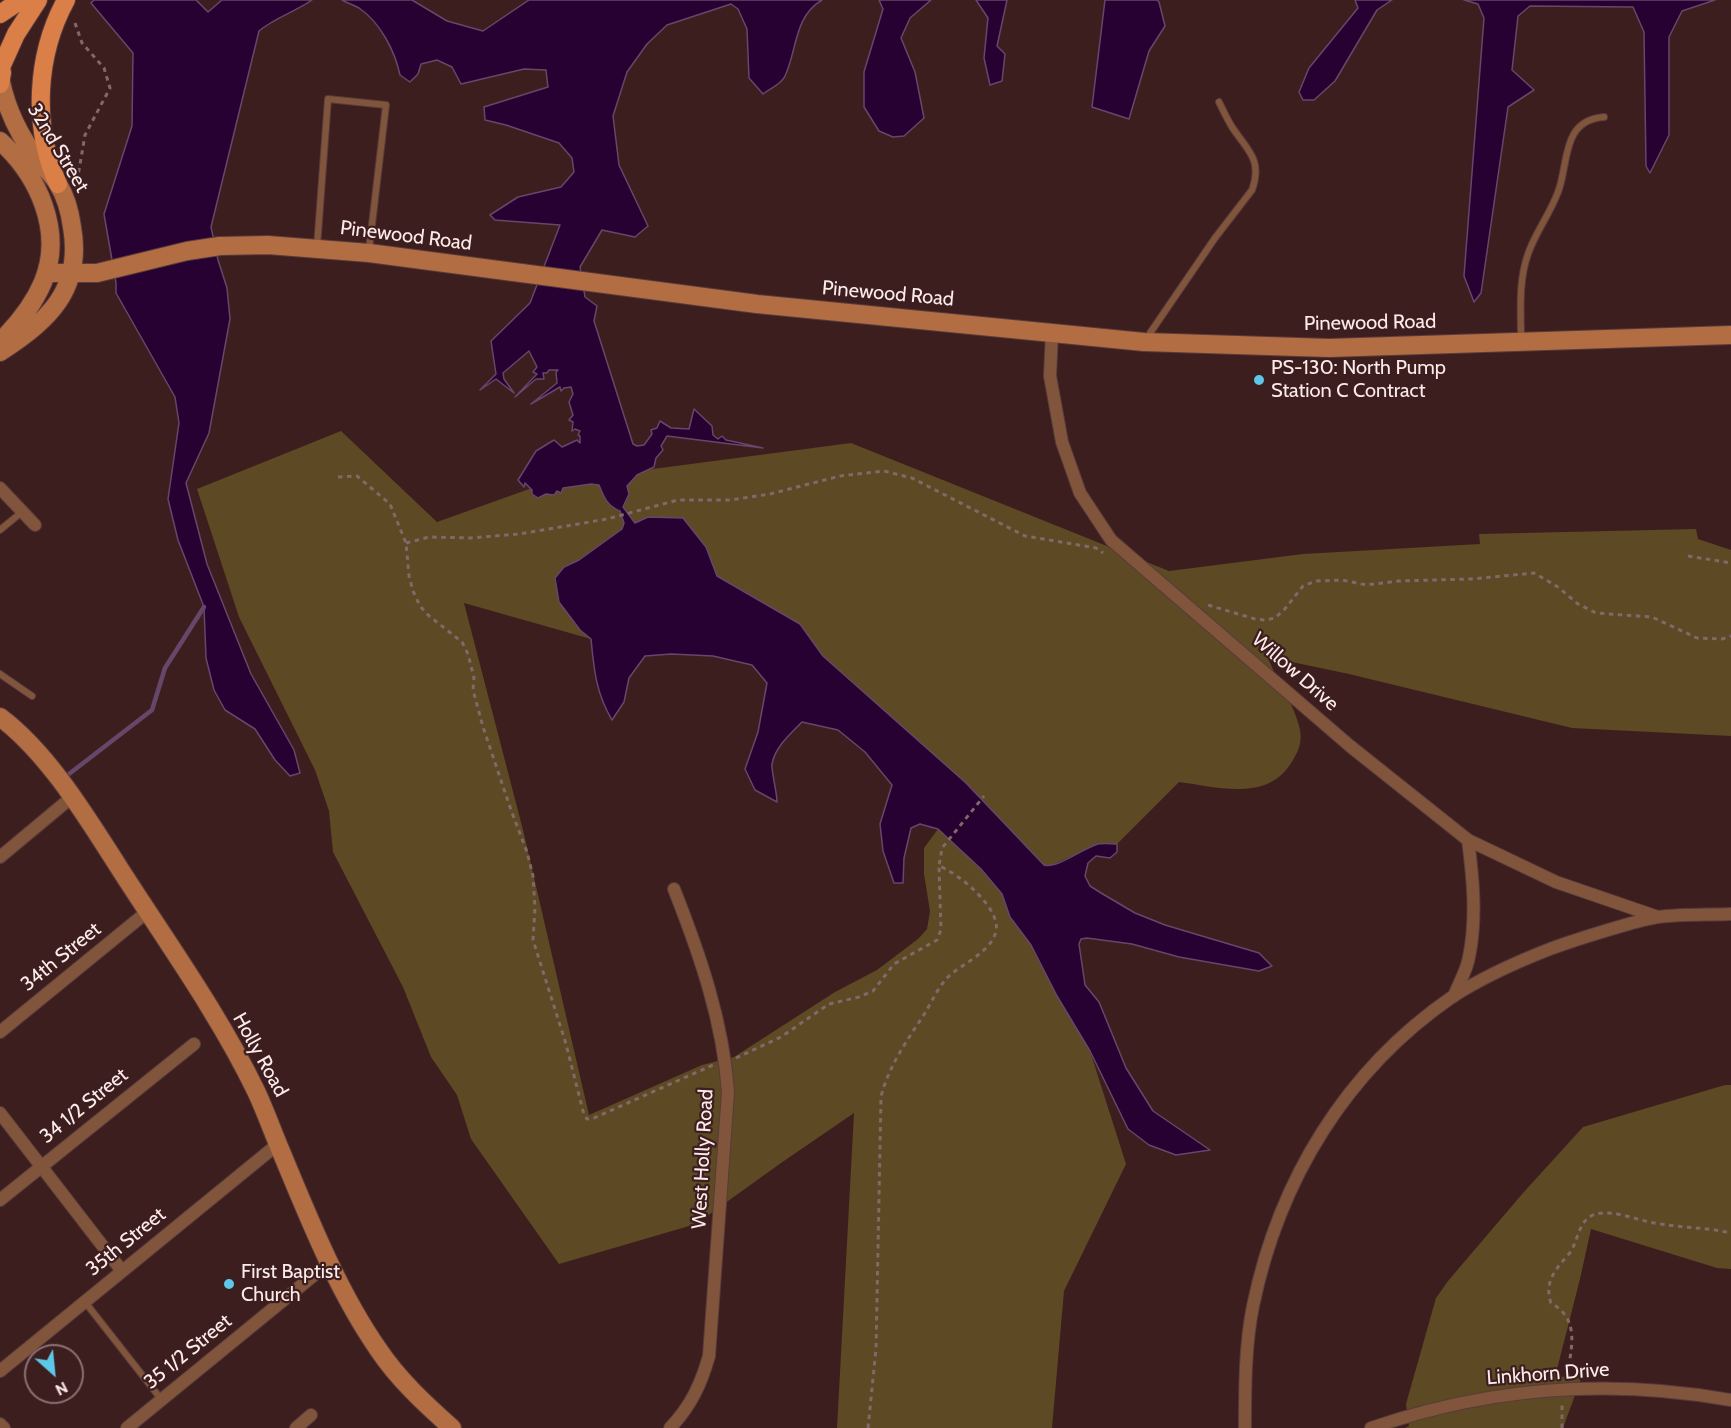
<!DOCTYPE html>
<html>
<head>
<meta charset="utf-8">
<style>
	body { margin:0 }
	#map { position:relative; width:1731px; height:1428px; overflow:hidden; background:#3d1e1f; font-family:Cabin,sans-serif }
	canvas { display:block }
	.north { position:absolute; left:24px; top:1344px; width:60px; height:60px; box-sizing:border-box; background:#3d1e1f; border:2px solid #8a7071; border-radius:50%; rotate:153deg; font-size:16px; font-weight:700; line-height:24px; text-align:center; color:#fdebeb }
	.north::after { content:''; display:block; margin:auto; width:21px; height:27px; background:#5cc7e8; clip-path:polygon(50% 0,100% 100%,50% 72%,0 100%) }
</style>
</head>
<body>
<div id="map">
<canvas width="1731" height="1428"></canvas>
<div class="north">N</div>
</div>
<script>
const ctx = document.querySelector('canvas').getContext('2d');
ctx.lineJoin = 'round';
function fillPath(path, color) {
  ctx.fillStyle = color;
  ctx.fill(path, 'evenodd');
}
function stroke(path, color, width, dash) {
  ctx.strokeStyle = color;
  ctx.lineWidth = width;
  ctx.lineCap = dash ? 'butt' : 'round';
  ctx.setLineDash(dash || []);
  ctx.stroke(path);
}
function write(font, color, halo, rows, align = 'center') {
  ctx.font = font + ' Cabin,sans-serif';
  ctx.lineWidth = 4.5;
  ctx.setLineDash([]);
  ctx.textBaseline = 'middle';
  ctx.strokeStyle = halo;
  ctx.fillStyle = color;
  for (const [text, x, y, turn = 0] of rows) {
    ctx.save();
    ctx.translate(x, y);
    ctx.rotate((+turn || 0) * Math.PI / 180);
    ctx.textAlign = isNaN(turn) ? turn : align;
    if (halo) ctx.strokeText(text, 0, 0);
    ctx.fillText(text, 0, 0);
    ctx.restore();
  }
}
fillPath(new Path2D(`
	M341,431L437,522L546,483L851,443L1169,571L1303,554L1480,544L1479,534L1696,529L1698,539L1731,550V736L1572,728L1349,674L1268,657C1276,681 1295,704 1300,730C1302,742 1299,750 1293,760C1269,803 1218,787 1179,782L1117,844H1100L1049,866L1044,865L966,783L823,656L800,624L717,576L706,547L683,518L648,517L616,533L579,560L564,567L555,578L559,602L580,630L591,639L464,603L523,830L589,1115L702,1065L734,1057L835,992L877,970L918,939L927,929L930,911L924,874V848L938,829L981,869L1002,894L1010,917L1031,945L1057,996L1090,1051L1126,1164L1064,1291L1052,1428H837L854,1113L781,1163L696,1224L559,1264L471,1139L457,1095L431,1057L403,987L333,852L329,811L315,770L239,617L197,489Z
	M1725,1085H1731V1269L1717,1268L1591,1229L1580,1279L1555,1377L1582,1376L1563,1428H1405L1409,1426L1406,1404L1436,1298L1448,1281L1523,1193L1583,1127Z`), '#5d4924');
const water = new Path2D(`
	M94,0H196L208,12L222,0H312C295,12 274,18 259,31L211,227L218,260L227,288L230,319L209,433L186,483L207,564L251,674L294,750L300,773L290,776L275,760L255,729L225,710L214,690L206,658L204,607L178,540L168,499L179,423L175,397L116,293V283L104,214L132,126L133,53L91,3Z
	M342,0H412L447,21L483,31L529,0H822C794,16 797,51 785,76C782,84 769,89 763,94L749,78L747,29L738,9L731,4L667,25L647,44L627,72L613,116L619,165L648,226L635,237L602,230L580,267L585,297L597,306L594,321L633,444L637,446L644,445L652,434L651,430L657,428L660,421L671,428L689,429L694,409L712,426L713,435L718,439L722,436L726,440L763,448L667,436L661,446L663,450L656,458L654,467L637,475L627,486L629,494L623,507L635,523L648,517L683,518L706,547L717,576L800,624L823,656L966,783L1044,865C1057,869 1083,848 1098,844C1104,843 1111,844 1117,844V852L1110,858L1096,856L1088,863L1085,876L1090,886L1101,893L1135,913L1165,925L1259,953L1272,966L1259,971L1179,957L1132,944L1087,938L1081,939L1079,944L1085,985L1099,1002L1126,1068L1153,1111L1210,1150L1176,1155L1149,1145L1128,1129L1090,1051L1057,996L1031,945L1010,917L1002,894L981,869L938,829L920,824L911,828L904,858L903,883H894L883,851L880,824L892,785L865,752L838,730L802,722C791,733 775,747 772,764C771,770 777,792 777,802L755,790L745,769L758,732L767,683L752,665L713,656L671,654L645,656L629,678L624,702L612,720C596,693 594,670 591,639L580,630L559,602L555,578L564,567L579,560L622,529L624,523L620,511C607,506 604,497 599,485L591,484L563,488L561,493L557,491L554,495L546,494L538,498L532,494V490L525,483L524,487L518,480L536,451L554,440L562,447L577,440L580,443V436L578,435L580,431L575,429L572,431L573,422L569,420L573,415L569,402L573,394L571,387L564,388L561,391L560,387L531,404L557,383L556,372L558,370H549L547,373H543L544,379H536L515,397L537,374L533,372L537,367L529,351L503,373L504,379L514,393L496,379L480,390L496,374L491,341L530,303L560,225L495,220L490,215L518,197L561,187L574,172L572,158L559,143L506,125L485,120L484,107L548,87L546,70L524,69L461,84L452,67L437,60L421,64L418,74L410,82L400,75C395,51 380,22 359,8C354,5 347,3 342,0Z
	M879,0H931L910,18L901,38L915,72L924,118L904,136L893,137L879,131L864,107V72L883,9Z
	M976,0H1007L997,46L1005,54L1002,81L990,85L984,58L988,18Z
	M1105,0H1157L1159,2L1165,26L1149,51L1129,119L1092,107Z
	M1355,0H1392L1377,10L1335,81L1314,100H1303L1299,92L1309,68L1358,8Z
	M1464,0H1715L1682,11L1669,37V135L1650,173L1646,166L1644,32L1633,7L1530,6L1518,16L1512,70L1534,90L1508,107L1481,293L1474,302L1464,276L1484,18L1478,4Z`);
fillPath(water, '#260132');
stroke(water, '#66476a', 1.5);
stroke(new Path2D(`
	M69,774L152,710L165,668L204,607`), '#66476a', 4.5);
const lane = new Path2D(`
	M317,247L328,99L386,105L369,250
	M1146,339L1215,238L1252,190C1263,159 1247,150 1232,127C1227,119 1223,110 1219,102
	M1521,341C1521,313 1518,282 1528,254C1535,233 1550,214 1558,192C1569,164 1561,120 1604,117
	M0,530L22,512
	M0,674L32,696
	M85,1302L161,1399`);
const street = new Path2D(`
	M1052,332L1050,376L1062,442L1080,493L1111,540L1350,746L1468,840L1556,882L1658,917
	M0,488L35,525
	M0,857L72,797
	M1454,996C1459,983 1467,970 1469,957C1477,918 1473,878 1468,840
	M0,1032L147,912
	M0,1113L122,1271
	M0,1200L194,1044
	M0,1371L278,1144
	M0,1424L4,1428
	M127,1428L330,1262
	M296,1428L311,1415
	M670,1428C691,1406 701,1384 709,1356L728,1092C723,1021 700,955 674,889
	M1245,1428C1245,1388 1245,1345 1253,1306C1279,1180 1346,1070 1452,997C1480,979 1519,961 1550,949C1577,939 1604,931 1632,923C1641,921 1650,918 1658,917C1682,914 1707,915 1731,914
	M1371,1428C1489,1387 1608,1378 1731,1400`);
const secondary = new Path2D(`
	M0,141C38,175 64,231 43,282C33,306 17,325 0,342
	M46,273H97L187,251L220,246L268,245L369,253L757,304L1144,342L1329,348L1731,335
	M0,352C48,322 83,289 72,227C70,212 66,197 58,184C53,175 44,168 38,160C20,137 7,110 1,82
	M0,717C48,753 86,816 118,866C164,938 219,1014 256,1091C265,1110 272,1130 280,1149C308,1216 337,1290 378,1349C398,1379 425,1404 452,1428`);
const primary = new Path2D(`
	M0,14L21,0
	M0,61L2,73L0,84
	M2,65L16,34L38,0
	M58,184C32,126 36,55 66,0`);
stroke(lane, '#583b3c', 8);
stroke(street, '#583b3c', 14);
stroke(secondary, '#583b3c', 20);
stroke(primary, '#583b3c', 20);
stroke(new Path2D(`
	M75,23L82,43L104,68L110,88L85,135L77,182
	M338,477L357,476L390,504L406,543L409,576L413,591L420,606L428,615L462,642L468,654L474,678L473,690L483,727L511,810L527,852L533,876L535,908L533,940L566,1044L584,1115L587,1119L594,1118L713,1065
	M406,543L429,537L471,538L519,534L607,519L678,500H730L770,494L840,476L884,471L912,478L1025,536L1096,548L1103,553
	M1688,556L1731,563
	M1208,605L1255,619L1265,620L1275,618L1284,610L1303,586L1316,581L1342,580L1366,585L1399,581L1471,579L1534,573L1558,587L1578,604L1596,613L1652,617L1697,638L1722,639L1731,636
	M736,1058L781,1037L829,1004L859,997L873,991L894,964L937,940L941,930L939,866
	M1567,1376C1571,1349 1581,1320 1551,1303C1544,1282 1555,1270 1568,1255C1578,1244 1577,1224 1591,1216C1608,1207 1636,1220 1654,1223C1680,1228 1705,1227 1731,1233
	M868,1428L876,1349L881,1097C888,1067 908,1039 925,1013C932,1001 938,988 947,978C962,963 991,953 996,931C1001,908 958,873 939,866L942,848L984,796
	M1562,1428V1403`), '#826869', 3, [4.5, 4.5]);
stroke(lane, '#81553c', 6);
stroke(street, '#81553c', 12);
stroke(secondary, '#b36d43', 18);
stroke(primary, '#d97f47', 18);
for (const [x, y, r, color] of [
	[1259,380,6,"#5cc7e8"],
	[229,1284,6,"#5cc7e8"]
]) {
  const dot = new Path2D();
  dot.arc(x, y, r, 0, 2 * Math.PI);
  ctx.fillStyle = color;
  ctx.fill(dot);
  stroke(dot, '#3d1e1f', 2);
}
write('20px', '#fdebeb', '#3d1e1f', [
	["32nd Street",58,148,59],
	["Pinewood Road",406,236,7],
	["Pinewood Road",888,294,5],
	["Pinewood Road",1370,323,-1],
	["Willow Drive",1295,672,41],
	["34th Street",61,957,-39],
	["Holly Road",260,1055,61],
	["34 1/2 Street",84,1106,-39],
	["West Holly Road",703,1159,-87],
	["35th Street",126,1242,-39],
	["35 1/2 Street",188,1352,-39],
	["Linkhorn Drive",1548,1374,-4]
]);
write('20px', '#fdebeb', '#3d1e1f', [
	["PS-130: North Pump",1271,368],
	["Station C Contract",1271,391],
	["First Baptist",241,1272],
	["Church",241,1295]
], 'left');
</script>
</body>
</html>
